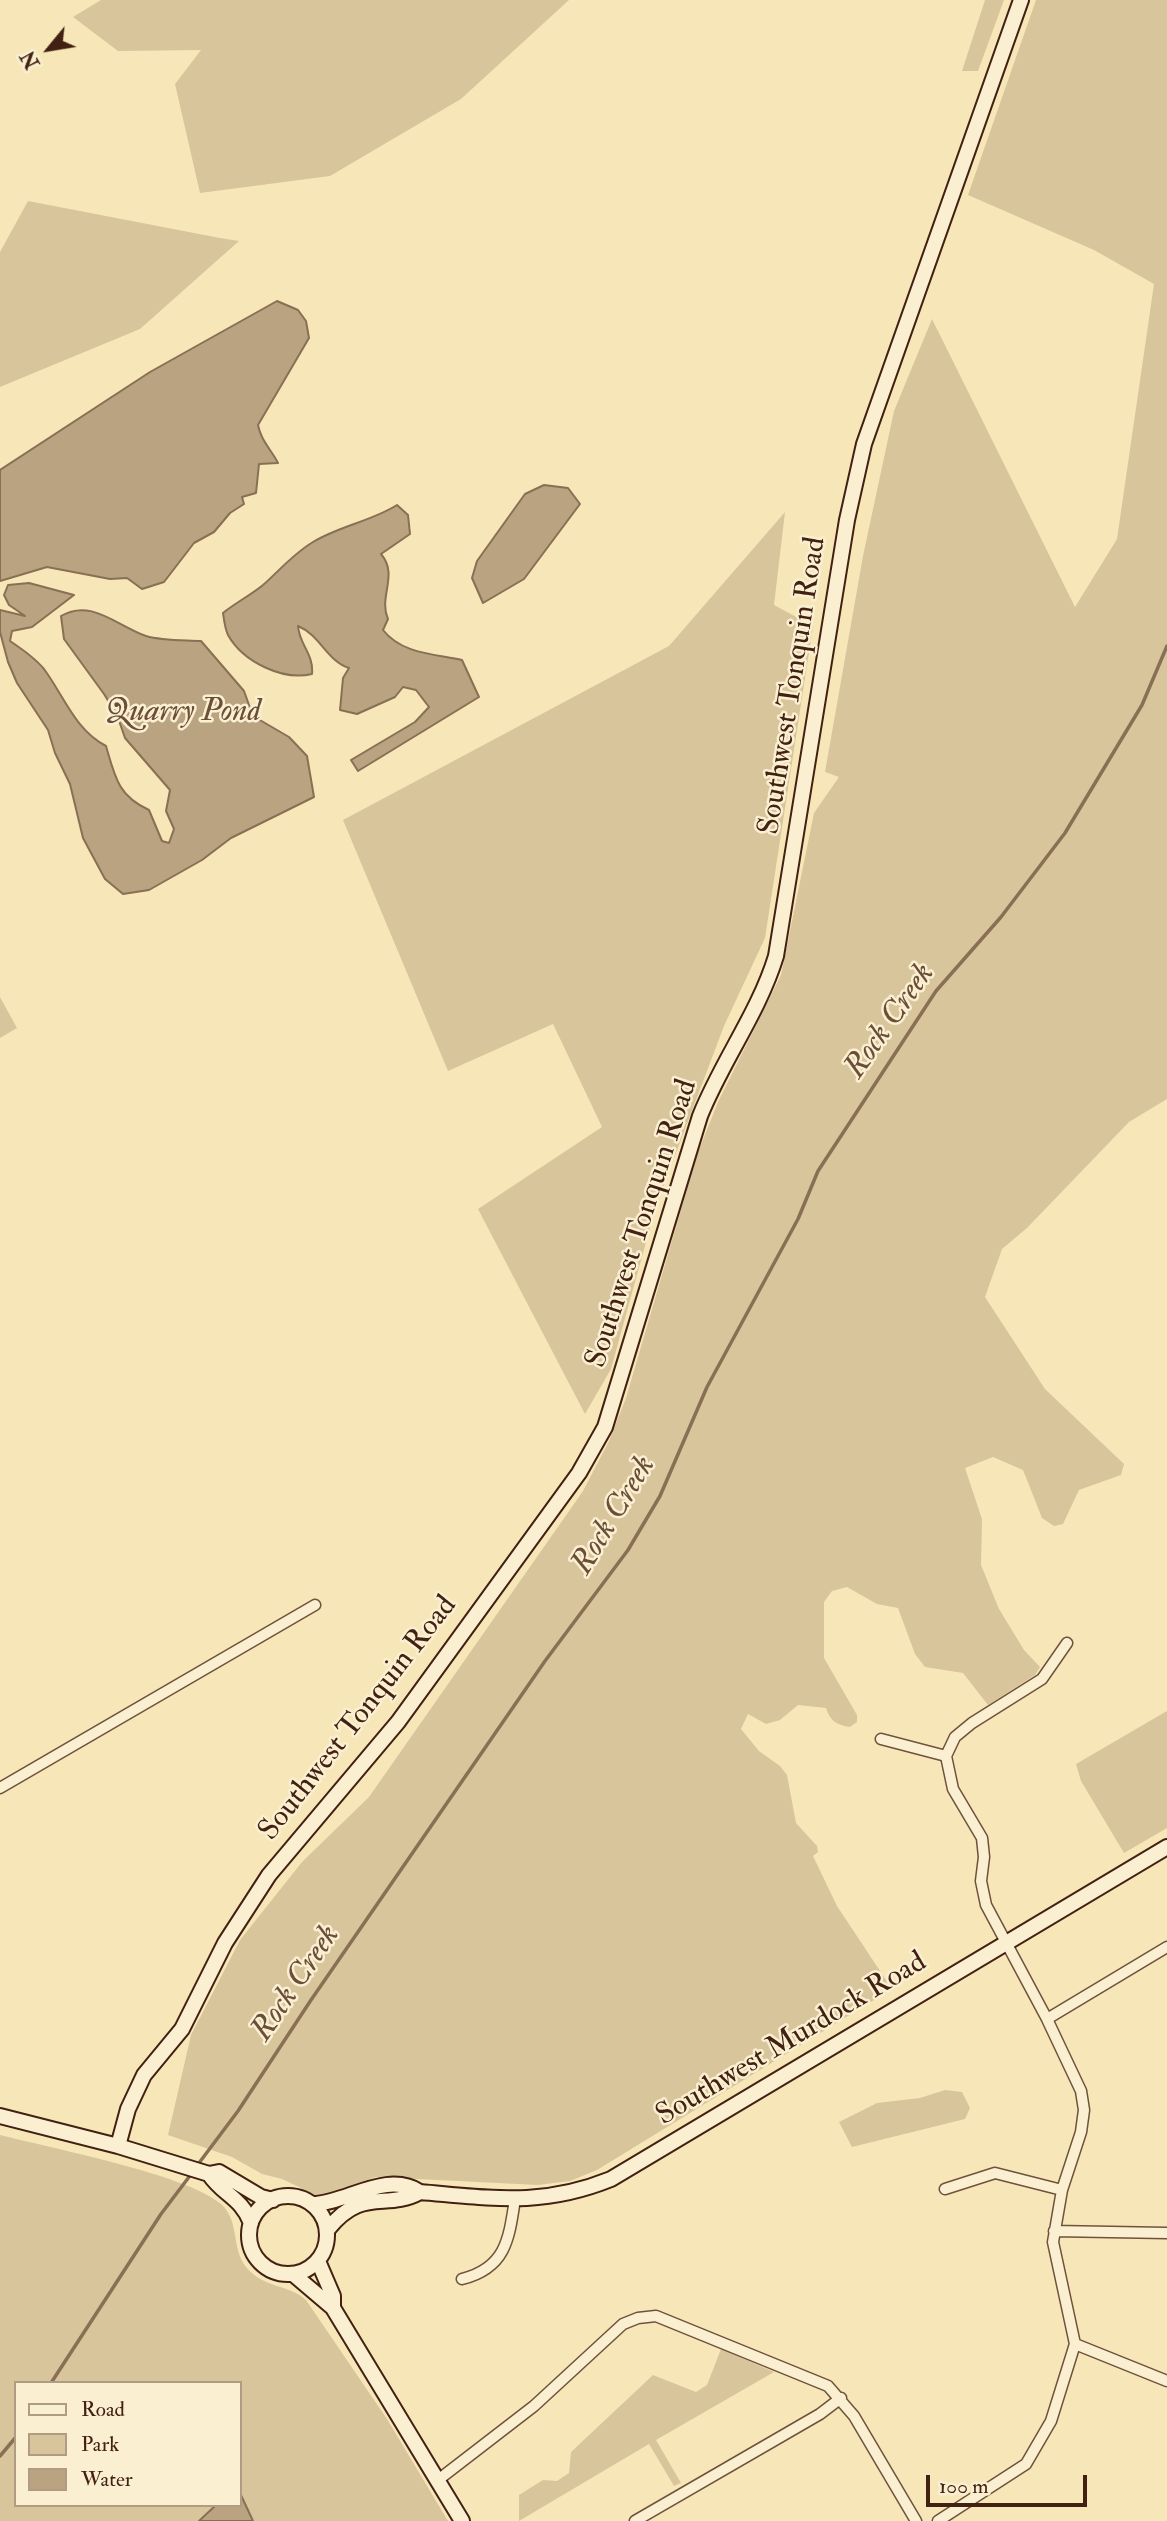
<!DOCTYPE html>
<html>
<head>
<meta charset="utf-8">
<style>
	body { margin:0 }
	#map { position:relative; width:1167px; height:2521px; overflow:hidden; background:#f7e7b8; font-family:"IM FELL Double Pica",serif }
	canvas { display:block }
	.legend { position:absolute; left:14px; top:2381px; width:228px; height:126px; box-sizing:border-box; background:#faefd1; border:2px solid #b09c85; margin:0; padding:9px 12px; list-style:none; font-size:21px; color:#422012 }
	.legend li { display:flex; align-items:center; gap:14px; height:35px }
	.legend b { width:35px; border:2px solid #b09c85 }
	.north { position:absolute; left:14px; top:14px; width:70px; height:70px; -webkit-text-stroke:5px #faefd1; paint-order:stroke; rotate:240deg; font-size:19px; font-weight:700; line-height:28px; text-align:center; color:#422012 }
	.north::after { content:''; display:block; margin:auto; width:24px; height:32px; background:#422012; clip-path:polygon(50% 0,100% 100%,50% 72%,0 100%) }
	.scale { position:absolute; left:926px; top:2475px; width:161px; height:32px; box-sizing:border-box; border:4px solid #422012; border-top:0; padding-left:9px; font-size:21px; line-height:24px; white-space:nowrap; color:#422012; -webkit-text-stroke:5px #faefd1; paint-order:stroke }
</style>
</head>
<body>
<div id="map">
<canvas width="1167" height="2521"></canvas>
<ul class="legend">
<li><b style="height:9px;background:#faefd1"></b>Road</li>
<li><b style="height:19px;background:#d8c59c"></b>Park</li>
<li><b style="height:19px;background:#b9a380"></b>Water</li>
</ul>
<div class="north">N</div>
<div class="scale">100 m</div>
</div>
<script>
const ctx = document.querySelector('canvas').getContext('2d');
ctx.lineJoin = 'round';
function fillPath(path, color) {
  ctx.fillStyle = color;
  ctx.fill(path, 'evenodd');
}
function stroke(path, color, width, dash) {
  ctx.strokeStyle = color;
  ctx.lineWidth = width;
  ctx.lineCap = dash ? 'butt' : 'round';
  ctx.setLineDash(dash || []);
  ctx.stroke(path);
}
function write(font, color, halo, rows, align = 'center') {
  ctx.font = font + ' "IM FELL Double Pica",serif';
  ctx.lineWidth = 5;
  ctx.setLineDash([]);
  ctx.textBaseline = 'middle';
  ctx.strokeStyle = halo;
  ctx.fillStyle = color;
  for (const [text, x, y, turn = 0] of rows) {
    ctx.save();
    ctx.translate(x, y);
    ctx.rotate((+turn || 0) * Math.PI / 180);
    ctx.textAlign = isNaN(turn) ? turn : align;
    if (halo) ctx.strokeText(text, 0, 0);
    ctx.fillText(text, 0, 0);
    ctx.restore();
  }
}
fillPath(new Path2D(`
	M101,0H569L461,99L330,176L200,193L175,84L201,50L118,51L73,17Z
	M985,0H1004L978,71H962Z
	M1036,0H1167V1099L1129,1122L1027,1228L1002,1249L985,1297L1045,1389L1124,1464L1121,1475L1079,1490L1063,1524L1054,1526L1042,1518L1023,1470L993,1457L965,1468L982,1519L981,1565L999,1609L1024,1650L1040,1667L1035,1675L988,1705L963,1673L925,1667L915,1654L898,1608L877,1604L847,1587L832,1591L824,1602V1658L857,1715V1722L850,1727C837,1725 830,1721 826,1708L798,1705L780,1720L766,1724L748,1714L741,1729L759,1751L780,1766L787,1775L796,1823L817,1846L818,1852L813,1856L837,1906L892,1989L597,2170L570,2181L538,2185L376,2177L318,2196L282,2179L262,2174L232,2157L168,2135L191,2035L240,1940L302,1862L369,1797L583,1491L609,1441L626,1398L697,1155L718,1102L781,975L814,813L839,777L825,772L863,556L894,411L932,319L1075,607L1117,539L1154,284L1094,250L968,195Z
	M28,201L220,238L239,241L140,329L0,387V252Z
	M785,512L774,605L813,626L765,938L724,1026L656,1206L611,1369L585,1414L478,1209L602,1127L553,1024L448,1071L343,820L669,646Z
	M0,997L17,1028L0,1038Z
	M1167,1711V1828L1124,1853L1081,1781L1076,1764Z
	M945,2090L962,2092L970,2108L965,2119L852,2147L839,2122L877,2103L920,2098Z
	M0,2135C50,2148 186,2174 221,2204C240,2221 231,2248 246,2267C263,2288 288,2284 306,2300L387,2419L448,2521H0ZM16,2383H240V2505H16Z
	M721,2349L774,2372L656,2440L681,2483L674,2486L649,2444L519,2521V2495L543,2480L557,2481L569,2473L571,2452L653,2375L696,2392L707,2385Z`), '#d8c59c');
const water = new Path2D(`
	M277,301L298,310L306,321L309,338L258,425C261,441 271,449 278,463L259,464L256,493L242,497L244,504L230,513L214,532L194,543L164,582L142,589L127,578L110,579L47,567L0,581V470L150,372Z
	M544,485L568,488L580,504L524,579L483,603L472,578L477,561L525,494Z
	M397,505L408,515L410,534L381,554C399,575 378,597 388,619L383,630C402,654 434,654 462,660L479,697L358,771L351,760L415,722L429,707L416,690L403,687L395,697L357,714L340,710L343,678L349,668C327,661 320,635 298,626C299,644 314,654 312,674C283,681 243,662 228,635C225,629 224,620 223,613C235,603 251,595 263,585C280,570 293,554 313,542C339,526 372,521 397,505Z
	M29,583L74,595L32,627L12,631L10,641C22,649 35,658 44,669C64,696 75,730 106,746C115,777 118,796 149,810L162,841L169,843L174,829L166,811L170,790L125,738L117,715L104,694L64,639L61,616C91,598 117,626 146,636C163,641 183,640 201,641L244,691L253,716L289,737L307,756L314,797L231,838L202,860L149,890L123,894L105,879L83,838L70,784L55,753L48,730L17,683L8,662L0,632V610L25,616L9,605L4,595L8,585Z
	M240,2493L253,2521H199L216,2505H240Z`);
fillPath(water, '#b9a380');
stroke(water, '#896f54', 2);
stroke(new Path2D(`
	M196,2167L238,2111L311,2000L545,1661L628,1550L660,1496L707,1387L798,1219L818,1171L936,991L1001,917L1065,833L1142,705L1167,646
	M51,2383L161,2214L192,2173
	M0,2456L16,2437`), '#896f54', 3.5);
const minor = new Path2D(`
	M1067,1643L1042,1679L972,1723L955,1737L946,1756L953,1789L982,1838L984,1857L981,1881L986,1905L1047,2019L1081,2091L1084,2110L1081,2132L1062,2190L1053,2242L1075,2344L1167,2381
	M881,1739L946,1756
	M0,1788L315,1605
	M1047,2019L1167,1947
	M945,2189L995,2173L1062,2190
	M1054,2231L1167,2233
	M462,2279C506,2268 509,2239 515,2199
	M438,2480L534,2406L623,2324L638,2318L656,2316L828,2386L854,2416L916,2521
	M635,2521L820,2414L841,2398
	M938,2521L1026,2464L1051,2421L1075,2344`);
const secondary = new Path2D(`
	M0,2116L118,2146L209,2174L219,2172L261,2197L273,2200
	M118,2146L128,2109L144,2075L182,2029L225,1943L269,1875L398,1722L579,1473L605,1427L700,1116C722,1061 759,1012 776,956L847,520L864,444L1021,0
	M209,2174C223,2195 241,2197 251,2223
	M249 2235a39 39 0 1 1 78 0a39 39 0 1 1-78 0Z
	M316,2204C349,2201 388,2171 420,2192C492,2198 542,2207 611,2179L1167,1847
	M328,2229C363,2186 385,2211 420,2192
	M318,2261L333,2296V2308
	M293,2274L333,2308L462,2521`);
stroke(minor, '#6f523c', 13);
stroke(secondary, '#422012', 18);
stroke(minor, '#faefd1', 10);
stroke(secondary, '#faefd1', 14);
write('30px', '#422012', '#faefd1', [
	["Southwest Tonquin Road",794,686,-81],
	["Southwest Tonquin Road",643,1224,-72],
	["Southwest Tonquin Road",359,1719,-52],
	["Southwest Murdock Road",792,2040,-31]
]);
write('italic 32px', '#6c4e38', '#faefd1', [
	["Quarry Pond",183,713],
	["Rock Creek",891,1022,-55],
	["Rock Creek",615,1516,-59],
	["Rock Creek",297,1984,-56]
]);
</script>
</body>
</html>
